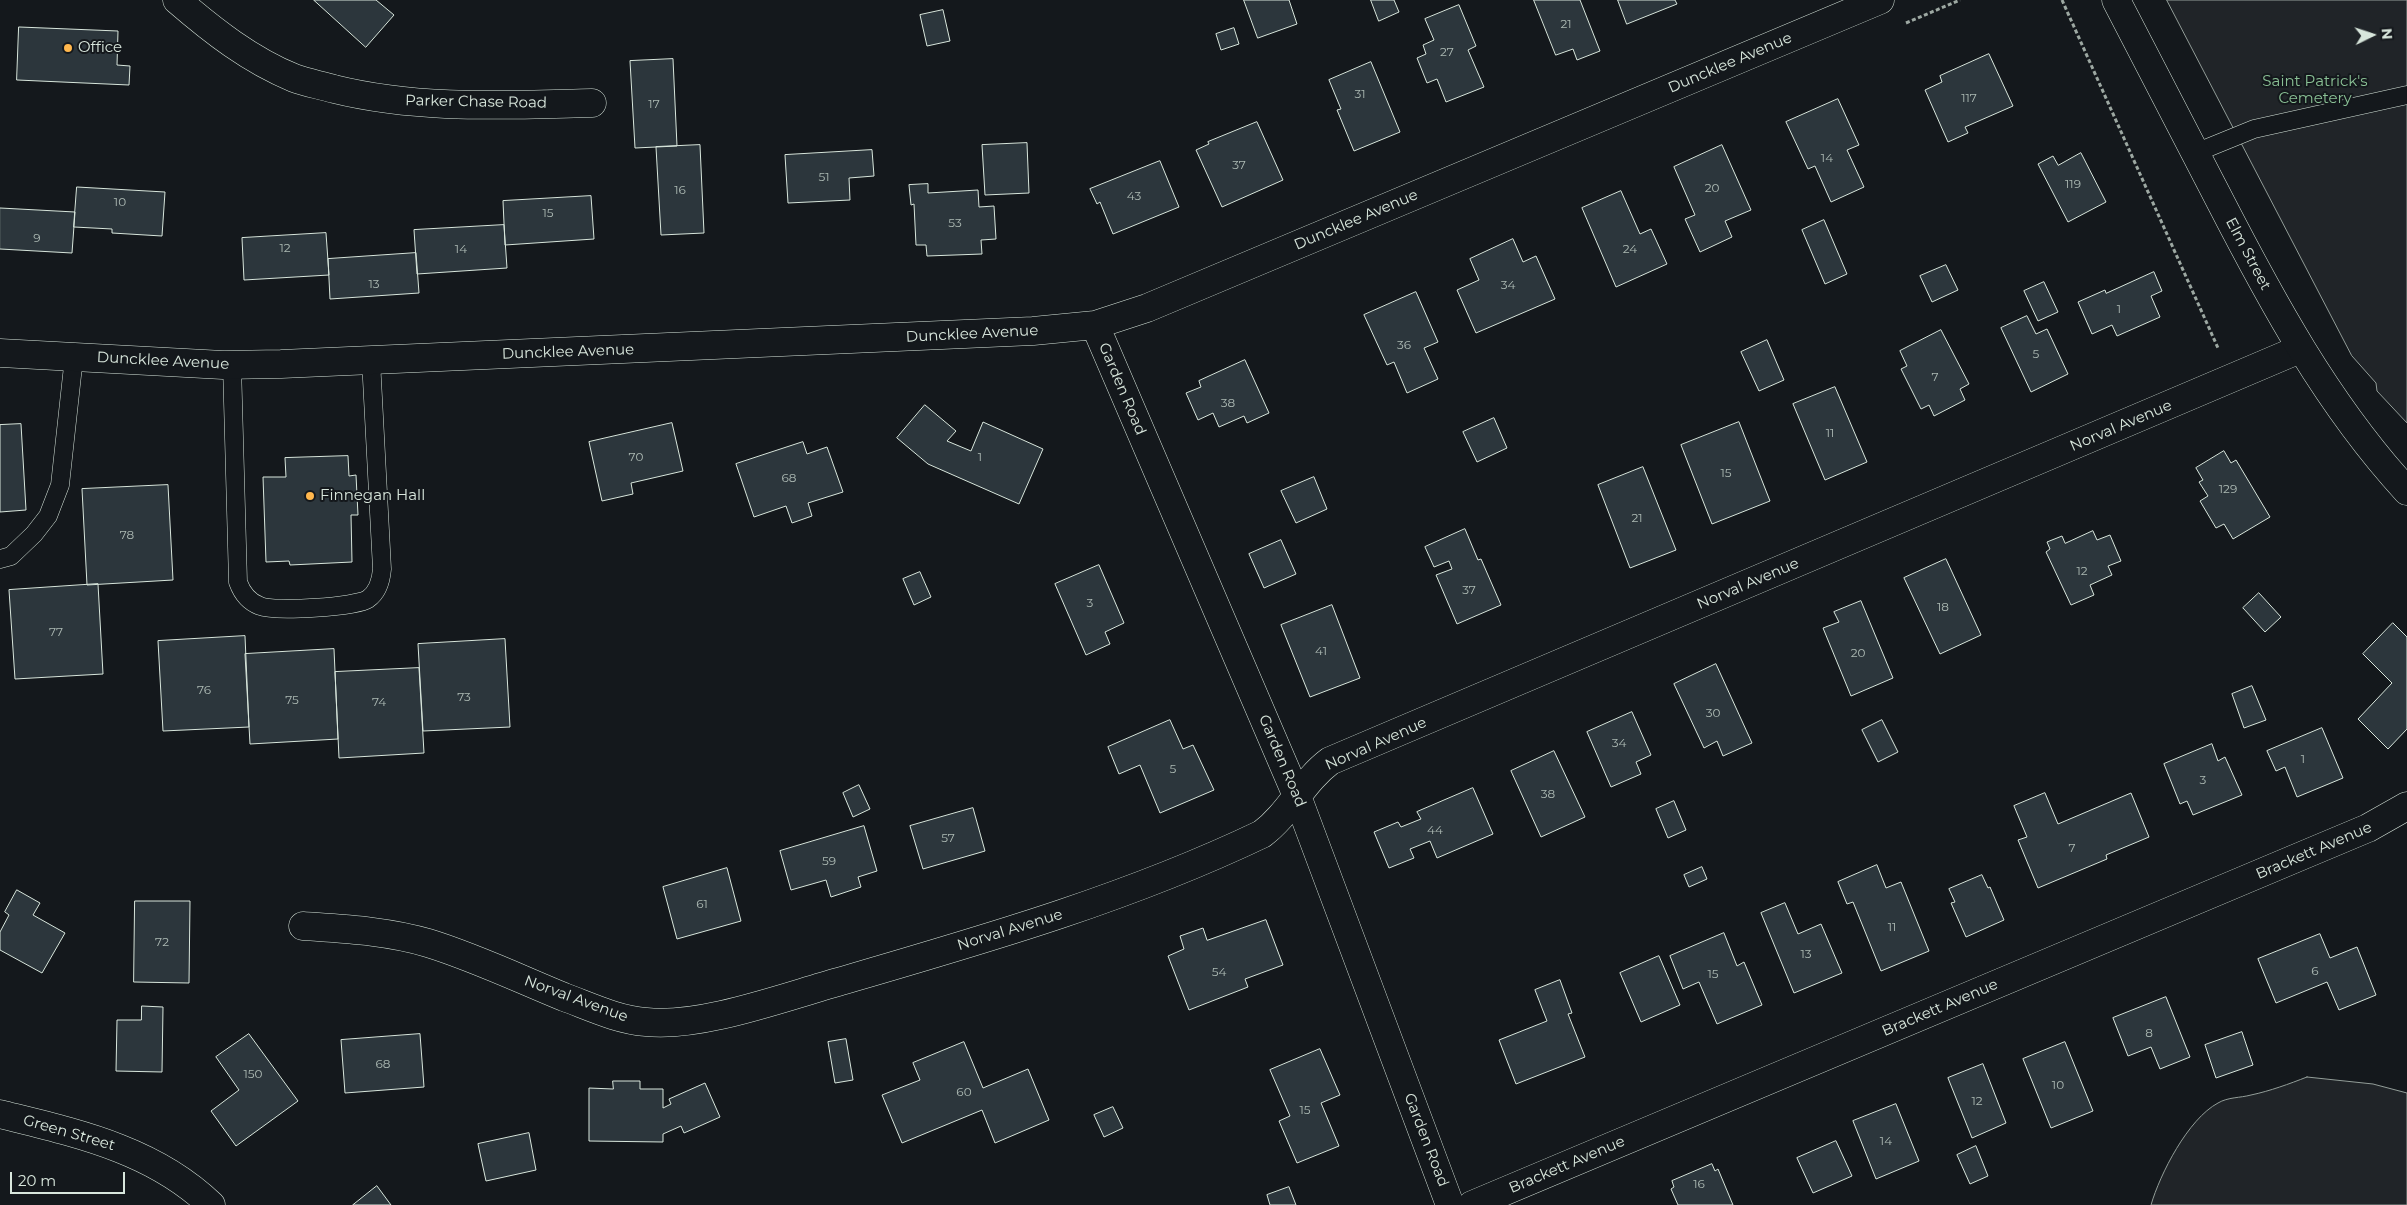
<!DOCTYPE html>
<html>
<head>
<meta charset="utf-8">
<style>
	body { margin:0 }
	#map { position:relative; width:2407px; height:1205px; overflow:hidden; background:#14181c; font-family:Montserrat,sans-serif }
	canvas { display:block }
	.north { position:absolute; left:2347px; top:10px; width:50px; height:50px; -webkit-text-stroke:4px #14181c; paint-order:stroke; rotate:86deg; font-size:14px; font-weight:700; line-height:20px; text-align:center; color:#d8e6dc }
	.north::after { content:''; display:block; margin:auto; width:18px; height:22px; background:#d8e6dc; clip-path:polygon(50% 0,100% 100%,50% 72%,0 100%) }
	.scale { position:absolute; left:10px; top:1172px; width:115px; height:22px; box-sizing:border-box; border:2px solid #d8e6dc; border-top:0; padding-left:6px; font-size:15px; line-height:18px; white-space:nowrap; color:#d8e6dc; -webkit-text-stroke:4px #14181c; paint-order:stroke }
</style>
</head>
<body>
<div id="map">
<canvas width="2407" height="1205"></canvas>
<div class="north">N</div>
<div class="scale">20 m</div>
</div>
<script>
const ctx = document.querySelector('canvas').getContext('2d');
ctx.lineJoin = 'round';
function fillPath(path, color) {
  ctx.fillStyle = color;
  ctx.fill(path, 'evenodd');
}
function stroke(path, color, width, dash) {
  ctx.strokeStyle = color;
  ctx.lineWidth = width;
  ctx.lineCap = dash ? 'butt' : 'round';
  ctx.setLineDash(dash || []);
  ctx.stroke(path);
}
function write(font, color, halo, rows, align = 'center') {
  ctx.font = font + ' Montserrat,sans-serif';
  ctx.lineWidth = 4;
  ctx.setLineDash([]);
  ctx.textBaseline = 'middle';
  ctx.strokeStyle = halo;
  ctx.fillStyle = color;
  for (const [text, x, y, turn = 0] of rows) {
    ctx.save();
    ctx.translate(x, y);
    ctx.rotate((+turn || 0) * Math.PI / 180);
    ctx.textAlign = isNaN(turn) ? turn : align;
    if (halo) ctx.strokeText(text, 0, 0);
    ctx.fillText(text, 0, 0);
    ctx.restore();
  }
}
const green = new Path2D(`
	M2167,0H2407V423L2377,391L2376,383L2352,356Z
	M2307,1077L2373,1084L2407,1093V1205H2151C2160,1174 2188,1119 2218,1103C2228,1097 2240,1098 2251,1095C2270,1091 2289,1084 2307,1077Z`);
fillPath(green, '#202428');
stroke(green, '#939e99', 1);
const building = new Path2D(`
	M314,0H376L394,15L366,47Z
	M1244,0H1289L1297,24L1258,38Z
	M1371,0H1394L1399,12L1379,21Z
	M1534,0H1580L1600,51L1577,60L1573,49L1556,55Z
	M1618,0H1675L1677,4L1627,24Z
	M1459,5L1476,46L1468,50L1484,87L1446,102L1437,79L1427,83L1417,58L1426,54L1423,45L1434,40L1425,19Z
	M943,10L950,41L927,46L920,15Z
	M19,27L118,31L117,65L130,66L129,85L17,80Z
	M1234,28L1239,44L1221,50L1216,34Z
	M1989,54L2013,106L1965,127L1968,133L1948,142L1925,90L1942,82L1940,76Z
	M673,59L677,146L635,148L630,61Z
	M1371,62L1400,132L1354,151L1337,110L1341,109L1329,80Z
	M1838,99L1859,145L1847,150L1864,187L1831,202L1815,166L1808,169L1786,122Z
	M1257,122L1283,180L1222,207L1196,150L1209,144L1208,142Z
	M1027,143L1029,193L985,195L982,145Z
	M700,145L704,233L661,235L656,147Z
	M1722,145L1751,210L1725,221L1732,237L1700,252L1685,219L1695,215L1674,167Z
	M872,150L874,176L849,178L850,200L788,203L785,155Z
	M2081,153L2106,202L2068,222L2038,164L2053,156L2058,165Z
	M1160,161L1179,207L1113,234L1100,202L1097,204L1090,189Z
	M928,184V193L978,190L979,207L994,206L996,239L981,240L982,254L927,256L926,245H916L914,204L911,205L909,185Z
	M77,187L165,192L162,236L112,233V229L74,227Z
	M1621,191L1640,234L1651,229L1667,264L1616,287L1582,208Z
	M591,196L594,239L505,245L503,201Z
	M0,208L75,212L72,253L0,249Z
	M1824,220L1847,274L1825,284L1802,230Z
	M504,225L507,268L417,274L414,230Z
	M326,233L329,275L244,280L242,238Z
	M1513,239L1523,262L1536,256L1555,299L1476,333L1457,290L1479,280L1470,259Z
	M416,253L419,293L330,299L328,259Z
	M1946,265L1958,290L1932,302L1920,276Z
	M2154,272L2162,291L2151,296L2160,317L2117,336L2112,325L2092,334L2078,302L2105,290L2106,293Z
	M2044,282L2058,312L2038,321L2024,291Z
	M1416,292L1438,342L1424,348L1438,379L1407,393L1394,362L1387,365L1364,315Z
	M2027,316L2036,334L2047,329L2068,374L2031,392L2001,328Z
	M1941,330L1969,384L1960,389L1965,400L1934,416L1929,405L1921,409L1901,369L1907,366L1900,351Z
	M1767,340L1784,380L1759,391L1741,352Z
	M1245,360L1269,413L1247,423L1244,416L1219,427L1213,413L1198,420L1186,393L1201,387L1199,381Z
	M1835,387L1867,462L1825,480L1793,404Z
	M925,405L956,431L947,441L971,451L983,422L1043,449L1019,504L928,464L897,438Z
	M1494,418L1507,448L1477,462L1463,432Z
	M1739,422L1770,501L1712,524L1681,445Z
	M672,423L683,471L631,483L633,494L602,501L589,442Z
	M21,424L26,510L0,512V425Z
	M803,442L807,454L827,447L843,492L808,503L812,516L792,523L786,506L754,517L736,464Z
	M2224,451L2231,463L2236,460L2270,517L2233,539L2224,524L2216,528L2200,501L2208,496L2199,482L2203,480L2196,468Z
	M348,456L349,476L356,475L358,515H351L352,562L290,565L289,561L266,562L263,477H286L285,458Z
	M1643,467L1676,550L1630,568L1598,485Z
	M1314,477L1327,509L1296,523L1281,491Z
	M168,485L173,580L87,585L82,489Z
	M1465,529L1478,560L1481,559L1501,605L1457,624L1436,575L1452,569L1449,561L1434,567L1425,547Z
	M2093,531L2097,540L2110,535L2121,561L2108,566L2112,575L2090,585L2094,595L2071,605L2046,552L2050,549L2047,542L2062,536L2065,543Z
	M1281,540L1296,574L1264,588L1249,554Z
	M1946,559L1981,635L1940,654L1904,578Z
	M1099,565L1124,623L1105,632L1110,644L1086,655L1055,584Z
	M920,572L931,597L914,605L903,579Z
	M98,584L103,674L15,679L9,590Z
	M2259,593L2281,617L2265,632L2243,608Z
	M1861,601L1893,678L1851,696L1823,628L1839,622L1834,612Z
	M1332,605L1360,678L1310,697L1281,625Z
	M2393,623L2407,637V729L2388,749L2358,719L2392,683L2363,654Z
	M245,636L249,727L163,731L158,641Z
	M505,639L510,727L423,731L418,644Z
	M334,649L338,739L250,744L245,654Z
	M1716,664L1752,743L1723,756L1717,741L1704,748L1674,684Z
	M419,668L424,753L339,758L335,672Z
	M2252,686L2266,720L2244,728L2232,694Z
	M1632,712L1651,755L1636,762L1641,774L1611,787L1587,732Z
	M1170,720L1183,749L1193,745L1214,790L1160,813L1140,765L1119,774L1108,747Z
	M1882,720L1898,752L1878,762L1862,730Z
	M2322,728L2343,778L2297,797L2285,767L2276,771L2267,751Z
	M2212,744L2218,761L2225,757L2242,795L2193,815L2187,801L2180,804L2164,764Z
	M1554,751L1585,817L1541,837L1511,771Z
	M859,785L870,809L853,817L843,793Z
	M1473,788L1493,834L1437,858L1430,841L1410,849L1414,858L1389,868L1374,832L1398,822L1401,827L1421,819L1417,812Z
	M2045,793L2058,824L2131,793L2149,837L2106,855L2107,859L2038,888L2018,840L2027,837L2014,806Z
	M1674,801L1686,830L1668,838L1656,809Z
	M973,808L985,851L923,869L910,826Z
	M864,826L877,871L858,877L861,887L831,897L826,880L791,890L780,851Z
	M1877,865L1886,888L1901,882L1929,951L1881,971L1853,902L1847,904L1838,882Z
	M1702,867L1707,879L1689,887L1684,875Z
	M727,868L741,921L677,939L663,887Z
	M1982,875L1988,888L1990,887L2004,920L1966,937L1951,903L1955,902L1949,889Z
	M17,890L40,903L33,915L65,933L42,973L0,950V932L9,915L5,912Z
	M135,901H190L189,983L134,982Z
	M1785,903L1798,934L1821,924L1842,973L1794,993L1761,913Z
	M1266,920L1283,965L1245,979L1248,987L1189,1010L1168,956L1184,949L1180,936L1203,928L1207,940Z
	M1724,933L1737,966L1744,962L1762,1005L1717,1024L1699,982L1683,989L1670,956Z
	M2320,934L2330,958L2357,947L2376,995L2339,1010L2327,982L2276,1003L2258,959Z
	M1659,956L1680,1005L1641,1022L1620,973Z
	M1560,980L1572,1013L1568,1014L1585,1057L1516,1084L1499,1040L1547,1021L1535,990Z
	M2166,997L2190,1057L2160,1069L2151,1047L2128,1056L2113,1018Z
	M142,1006L163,1007L162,1072L116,1071L117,1020H141Z
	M2242,1032L2253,1065L2216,1078L2205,1045Z
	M249,1034L298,1101L236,1146L211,1111L239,1090L216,1057Z
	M420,1034L424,1087L345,1093L341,1040Z
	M846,1039L853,1080L835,1083L828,1042Z
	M964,1042L983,1088L1028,1069L1049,1120L995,1143L982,1110L902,1143L882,1095L920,1080L913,1063Z
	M2065,1042L2093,1111L2051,1128L2023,1059Z
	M1320,1049L1340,1095L1321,1103L1339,1146L1297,1163L1279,1121L1290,1116L1270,1070Z
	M1983,1064L2006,1123L1972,1138L1948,1078Z
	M613,1081H640V1089H663V1108L671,1104L669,1099L705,1083L720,1117L684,1133L681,1126L663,1134V1142L589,1141V1088L613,1089Z
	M1896,1104L1919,1161L1876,1179L1853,1121Z
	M1113,1107L1123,1128L1104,1137L1094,1115Z
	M529,1133L536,1170L486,1181L478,1144Z
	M1836,1141L1852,1176L1813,1193L1797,1158Z
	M1976,1146L1988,1176L1970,1184L1957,1155Z
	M1712,1164L1715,1171L1718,1169L1733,1205H1678L1671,1189L1674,1187L1672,1181Z
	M377,1186L391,1205H353Z
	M1289,1187L1296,1205H1270L1267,1195Z`);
fillPath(building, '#2c363c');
stroke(building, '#d8e6dc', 1);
const lane = new Path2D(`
	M2195,153L2254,129L2407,95
	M232,365L238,582C242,593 249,602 260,606C275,612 356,607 368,599C378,592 381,581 382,569L371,360
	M0,559L11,556L34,534L48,516L60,485L74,357`);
const street = new Path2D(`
	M177,0C213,31 250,60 294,78C307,83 321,85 334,89C419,110 506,105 592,103
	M1095,325L1297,796L1450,1205
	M0,353L223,365L281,364L1033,331L1095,325L1147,308L1880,0
	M303,926C345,929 388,931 428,943C474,957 520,979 564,997C591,1007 618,1020 646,1022C701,1028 784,997 838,982C982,940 1126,899 1262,834C1289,814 1303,781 1330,761L2300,349
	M1472,1205L2306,854L2368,828L2407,806`);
const secondary = new Path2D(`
	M0,1114C76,1133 153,1149 211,1205`);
const primary = new Path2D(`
	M2116,0C2150,65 2184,130 2217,195C2271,300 2327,404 2407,491`);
stroke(lane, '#d8e6dc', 19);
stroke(street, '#d8e6dc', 29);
stroke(secondary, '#d8e6dc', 29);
stroke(primary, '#d8e6dc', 29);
stroke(new Path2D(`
	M2062,0L2218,348
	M1906,23L1960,0`), '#9da8a2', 3, [4, 2.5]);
stroke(lane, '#14181c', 18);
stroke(street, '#14181c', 28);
stroke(secondary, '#14181c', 28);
stroke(primary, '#14181c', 28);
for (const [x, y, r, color] of [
	[68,48,5,"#ffb74d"],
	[310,496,5,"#ffb74d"]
]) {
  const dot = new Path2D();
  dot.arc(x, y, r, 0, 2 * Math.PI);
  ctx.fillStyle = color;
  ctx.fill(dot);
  stroke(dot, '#14181c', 2);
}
write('12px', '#adbab4', null, [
	["21",1566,24],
	["27",1447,52],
	["31",1360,94],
	["117",1969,98],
	["17",654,104],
	["14",1827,158],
	["37",1239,165],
	["51",824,177],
	["119",2073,184],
	["20",1712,188],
	["16",680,190],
	["43",1134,196],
	["10",120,202],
	["15",548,213],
	["53",955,223],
	["9",37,238],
	["12",285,248],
	["14",461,249],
	["24",1630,249],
	["13",374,284],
	["34",1508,285],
	["1",2119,309],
	["36",1404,345],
	["5",2036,354],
	["7",1935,377],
	["38",1228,403],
	["11",1830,433],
	["70",636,457],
	["1",980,457],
	["15",1726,473],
	["68",789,478],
	["129",2228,489],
	["21",1637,518],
	["78",127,535],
	["12",2082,571],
	["37",1469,590],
	["3",1090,603],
	["18",1943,607],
	["77",56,632],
	["41",1321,651],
	["20",1858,653],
	["76",204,690],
	["73",464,697],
	["75",292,700],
	["74",379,702],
	["30",1713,713],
	["34",1619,743],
	["1",2303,759],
	["5",1173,769],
	["3",2203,780],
	["38",1548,794],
	["44",1435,830],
	["57",948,838],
	["7",2072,848],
	["59",829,861],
	["61",702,904],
	["11",1892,927],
	["72",162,942],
	["13",1806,954],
	["6",2315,971],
	["54",1219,972],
	["15",1713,974],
	["8",2149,1033],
	["68",383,1064],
	["150",253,1074],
	["10",2058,1085],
	["60",964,1092],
	["12",1977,1101],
	["15",1305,1110],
	["14",1886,1141],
	["16",1699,1184]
]);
write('15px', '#d8e6dc', '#14181c', [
	["Office",78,48],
	["Finnegan Hall",320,496]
], 'left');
write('15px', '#d8e6dc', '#14181c', [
	["Duncklee Avenue",1730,63,-23],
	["Parker Chase Road",476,102,1],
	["Duncklee Avenue",1356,220,-23],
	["Elm Street",2248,254,62],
	["Duncklee Avenue",972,334,-3],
	["Duncklee Avenue",568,352,-2],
	["Duncklee Avenue",163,361,3],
	["Garden Road",1122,389,67],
	["Norval Avenue",2121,426,-23],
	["Norval Avenue",1748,584,-23],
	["Norval Avenue",1376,744,-24],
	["Garden Road",1282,761,67],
	["Brackett Avenue",2314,851,-23],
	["Norval Avenue",1010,930,-17],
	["Norval Avenue",576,999,20],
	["Brackett Avenue",1940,1008,-23],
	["Green Street",69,1133,16],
	["Garden Road",1426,1140,69],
	["Brackett Avenue",1567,1165,-23]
]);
write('15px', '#8ac095', '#14181c', [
	["Saint Patrick's",2315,82],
	["Cemetery",2315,99]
]);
</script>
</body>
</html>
